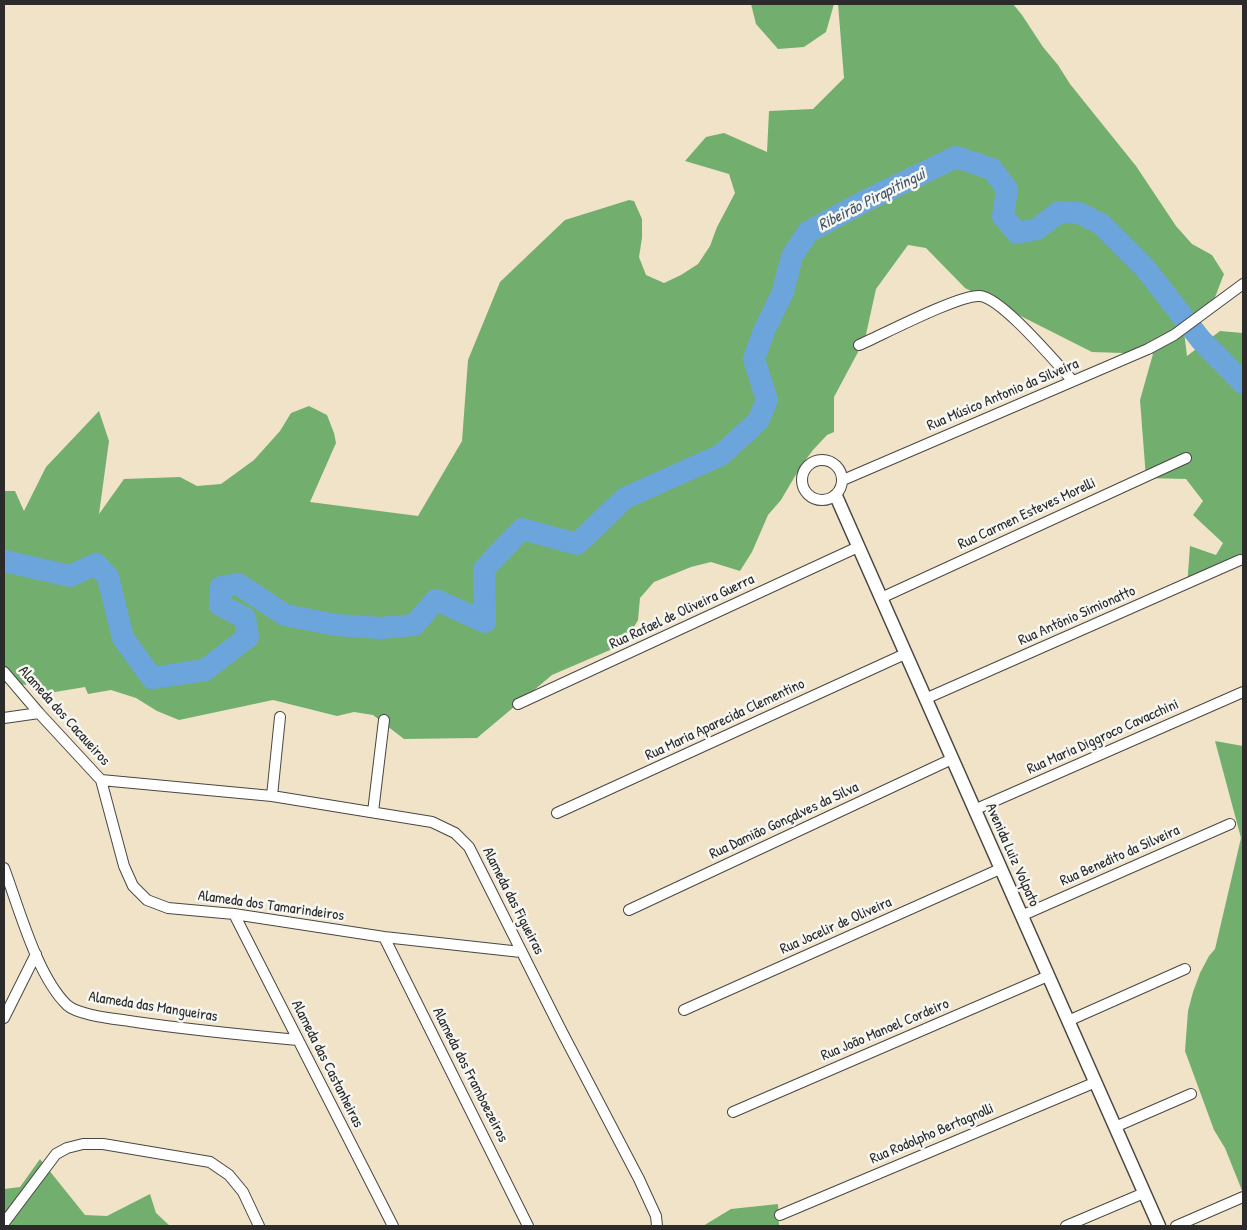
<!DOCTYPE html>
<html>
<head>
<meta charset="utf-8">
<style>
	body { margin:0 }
	#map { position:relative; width:1247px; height:1230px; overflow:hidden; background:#f1e3c8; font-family:"Patrick Hand",sans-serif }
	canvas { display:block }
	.frame { position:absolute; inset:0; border:5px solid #2b2b2b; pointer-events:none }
</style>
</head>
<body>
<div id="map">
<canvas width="1247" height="1230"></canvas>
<div class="frame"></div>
</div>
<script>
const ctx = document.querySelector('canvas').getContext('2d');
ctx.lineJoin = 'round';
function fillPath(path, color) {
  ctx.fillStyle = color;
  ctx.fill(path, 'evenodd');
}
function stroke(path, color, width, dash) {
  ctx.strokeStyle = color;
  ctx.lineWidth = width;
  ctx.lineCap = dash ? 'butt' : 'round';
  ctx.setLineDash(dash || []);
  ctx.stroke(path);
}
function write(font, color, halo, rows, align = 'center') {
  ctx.font = font + ' "Patrick Hand",sans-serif';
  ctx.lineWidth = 5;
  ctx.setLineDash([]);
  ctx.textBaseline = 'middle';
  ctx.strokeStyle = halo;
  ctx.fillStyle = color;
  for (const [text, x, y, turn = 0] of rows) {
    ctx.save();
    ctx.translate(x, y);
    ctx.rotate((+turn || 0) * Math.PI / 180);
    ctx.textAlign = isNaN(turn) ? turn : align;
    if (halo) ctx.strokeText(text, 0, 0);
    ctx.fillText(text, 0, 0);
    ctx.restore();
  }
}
fillPath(new Path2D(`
	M751,4H834L826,32L804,47L778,49L756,24Z
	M838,4H1013L1022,15L1043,47L1058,65L1070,84L1136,166L1176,226L1192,244L1212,255L1224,274L1212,305L1183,323L1187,356L1220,331L1243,333V565L1238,564L1187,587L1190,546L1216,555L1223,543L1193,515L1203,501L1186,479L1146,478L1140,400L1153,354L1092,352L965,288L926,248L908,245L876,289L865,339L834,397V432L827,435L813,450L801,466L781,500L768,515L752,552L740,571L711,562L691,567L654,582L640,598L638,620L627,639L617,647L552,675L477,738L404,739L373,715L354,712L337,716L273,700L179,720L157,711L136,698L111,690L88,694L85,687L49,693L41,686L4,683V491H15L24,511L46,467L99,411L109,441L99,514L124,479L180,477L197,486L221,484L254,460L280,431L291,413L309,406L327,415L334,433L336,443L310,502L418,516L462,441L468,360L500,282L565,220L629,200L634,201L642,219V238L639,257L646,275L664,283L681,275L698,264L710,246L717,227L735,193L729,174L685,161L706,137L724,133L767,152L769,111L813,109L844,78Z
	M1215,741L1243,746V1193L1225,1148L1214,1130L1185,1051L1188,1011L1193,992L1200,973L1209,956L1215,949L1241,838Z
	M40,1159L85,1215L107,1216L150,1194L156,1213L170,1226H4V1189L20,1187Z
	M778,1204L779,1226H703L731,1209Z`), '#72af6f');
stroke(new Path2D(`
	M4,561L70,576L96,564L108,577L123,638L152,678L205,670L248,637L245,618L220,605L221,587L238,584L285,615L336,625L381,628L414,625L436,600L485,622L484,569L522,529L577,544L625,498L721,455L758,421L767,400L754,359L764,331L783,292L792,256L808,232L865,201L956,157L992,169L1007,189L1003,216L1017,233L1037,229L1059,212L1079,213L1101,224L1145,268L1201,340L1243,383`), '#6ca5dc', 22);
const minor = new Path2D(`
	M859,345C882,335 960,294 980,296C1002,298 1056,363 1073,381
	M802 480a20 20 0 1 1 40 0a20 20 0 1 1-40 0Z
	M843,480L1148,349L1174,335L1243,284
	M881,598L1186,458
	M4,672L39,713L101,780L124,866L133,886L147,900L168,908L234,914L384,937L521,952
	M925,699L1240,560
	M518,704L858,547
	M4,718L39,713
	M101,780L272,796L432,822L455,833L469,847L561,1030L639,1179L656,1216L657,1226
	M272,796L280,717
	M974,810L1243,692
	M373,812L384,720
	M557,813L905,654
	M4,868C19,908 37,976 67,1005C79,1016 119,1019 136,1022C190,1030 244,1035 298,1040
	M629,910L952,759
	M234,914L393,1226
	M1021,916L1230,824
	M384,937L528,1226
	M684,1010L1000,869
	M4,1018L36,954
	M1068,1021L1185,969
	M733,1112L1048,976
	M1115,1127L1191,1094
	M780,1215L1096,1082
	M4,1223L56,1154L67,1148L83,1144H103L210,1162L229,1175L243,1192L259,1226
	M1066,1226L1144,1193
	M1176,1226L1243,1197`);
const tertiary = new Path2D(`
	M836,496L1159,1226`);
stroke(minor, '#494743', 12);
stroke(tertiary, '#494743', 15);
stroke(minor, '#fff', 10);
stroke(tertiary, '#fff', 12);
write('15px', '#2b2b2b', '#f6f6f2', [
	["Rua Músico Antonio da Silveira",1003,395,-23],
	["Rua Carmen Esteves Morelli",1027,514,-25],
	["Rua Rafael de Oliveira Guerra",682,612,-25],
	["Rua Antônio Simionatto",1077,616,-24],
	["Alameda dos Cacaueiros",64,716,48],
	["Rua Maria Aparecida Clementino",725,720,-25],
	["Rua Maria Diggroco Cavacchini",1103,737,-24],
	["Rua Damião Gonçalves da Silva",784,821,-25],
	["Avenida Luiz Volpato",1012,855,66],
	["Rua Benedito da Silveira",1120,856,-24],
	["Alameda das Figueiras",513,901,63],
	["Alameda dos Tamarindeiros",271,906,8],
	["Rua Jocelir de Oliveira",836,926,-24],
	["Alameda das Mangueiras",153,1007,9],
	["Rua João Manoel Cordeiro",885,1030,-23],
	["Alameda das Castanheiras",327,1064,63],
	["Alameda dos Framboezeiros",470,1075,63],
	["Rua Rodolpho Bertagnolli",932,1134,-23]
]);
write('italic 16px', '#425669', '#f6f6f2', [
	["Ribeirão Pirapitingui",872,200,-27]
]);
</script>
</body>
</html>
